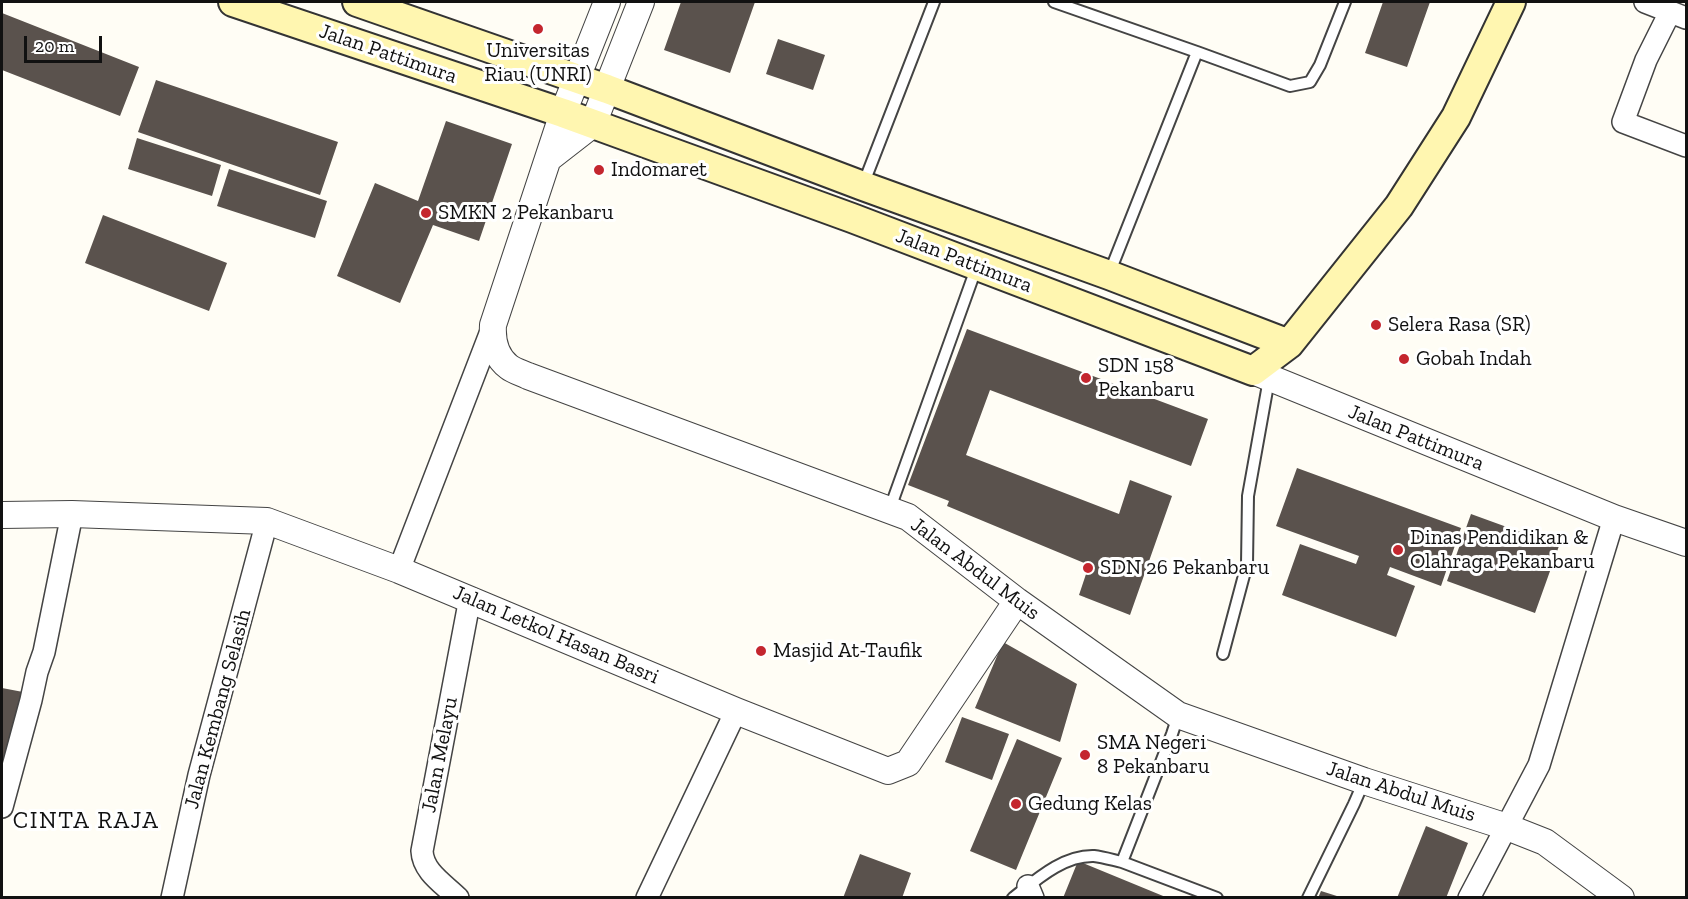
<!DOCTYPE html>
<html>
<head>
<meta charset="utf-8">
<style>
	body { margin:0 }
	#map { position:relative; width:1688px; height:899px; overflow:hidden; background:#fffdf5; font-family:"Zilla Slab",serif }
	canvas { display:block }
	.frame { position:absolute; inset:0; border:3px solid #111; pointer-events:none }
	.scale { position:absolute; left:24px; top:36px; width:78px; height:27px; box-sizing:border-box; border:3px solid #111; border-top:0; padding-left:8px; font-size:18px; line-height:21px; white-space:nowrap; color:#111; -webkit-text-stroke:4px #fff; paint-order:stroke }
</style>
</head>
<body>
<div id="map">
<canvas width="1688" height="899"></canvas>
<div class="frame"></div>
<div class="scale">20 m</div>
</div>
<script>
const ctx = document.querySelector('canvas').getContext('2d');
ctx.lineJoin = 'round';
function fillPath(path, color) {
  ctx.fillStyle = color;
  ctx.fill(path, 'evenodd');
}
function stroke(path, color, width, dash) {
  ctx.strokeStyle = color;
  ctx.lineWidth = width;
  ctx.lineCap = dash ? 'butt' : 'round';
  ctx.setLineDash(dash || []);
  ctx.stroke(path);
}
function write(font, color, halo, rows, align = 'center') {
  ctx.font = font + ' "Zilla Slab",serif';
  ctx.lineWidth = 6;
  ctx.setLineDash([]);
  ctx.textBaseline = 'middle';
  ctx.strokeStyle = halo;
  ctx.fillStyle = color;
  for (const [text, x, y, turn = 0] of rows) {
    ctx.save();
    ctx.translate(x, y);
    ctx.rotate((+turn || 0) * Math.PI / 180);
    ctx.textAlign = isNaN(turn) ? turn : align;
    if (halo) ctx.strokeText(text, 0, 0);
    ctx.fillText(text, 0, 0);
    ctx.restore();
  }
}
fillPath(new Path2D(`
	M681,2H755L730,73L664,50Z
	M1383,2H1430L1407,67L1365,53Z
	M2,13L139,67L120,116L2,70Z
	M778,39L825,55L813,90L766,74Z
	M156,80L338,142L320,195L138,132Z
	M446,121L512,144L479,241L433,225L400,303L337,276L375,183L418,201Z
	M137,138L221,165L212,196L128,169Z
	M229,169L327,201L315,238L217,206Z
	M103,215L227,263L209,311L85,263Z
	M967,329L1208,419L1191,466L990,390L966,455L1119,514L1130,480L1172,496L1130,615L1079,595L1089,565L947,506L949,501L908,485Z
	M1297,468L1461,528L1441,586L1390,567L1387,575L1415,586L1396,637L1282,595L1300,544L1356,564L1359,556L1276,526Z
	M1471,514L1559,546L1535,613L1447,581Z
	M1003,642L1077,684L1060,742L975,708Z
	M2,688L23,692L5,769H2Z
	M962,717L1009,734L992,780L945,762Z
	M1017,739L1062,758L1016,870L970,851Z
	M1426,826L1468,843L1446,898H1397Z
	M860,854L911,873L902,898H843Z
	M1078,861L1168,898H1063Z
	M1321,891L1340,897V898H1318Z`), '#5a524d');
const service = new Path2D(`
	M1054,2L1197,52
	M863,185L934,2
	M1109,274L1197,52L1290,86L1310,82L1320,65L1345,2
	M889,511L977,266
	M1223,654L1247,564L1248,496L1269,379
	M1122,862L1217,898
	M1013,898C1036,880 1063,855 1094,856C1103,857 1113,860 1122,862L1172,734L1178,716
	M1308,898L1354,804L1364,781`);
const minor = new Path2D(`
	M1645,2L1686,18
	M1670,12L1646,60L1623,122L1686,146
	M399,570L493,326
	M2,807L31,700L37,672L44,652L72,514
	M1028,886L1033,898
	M172,898L199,775L267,521
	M458,898C444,884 423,872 422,851L470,598
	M647,898L736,711
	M1469,898L1539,765L1614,518`);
const tertiary = new Path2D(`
	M607,2L563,113L493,325C492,341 496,357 509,367C514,371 522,373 528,376L908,517L1017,601L1178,715L1364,781L1507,827L1545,842L1621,898
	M548,159L593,124L641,2
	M1253,371L1614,518L1686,543
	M2,515L72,514L267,521L399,570L736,711L888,771L908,763L1017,601`);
const secondary = new Path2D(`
	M233,2L563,113L852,218L1253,371L1289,344L1399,206L1456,117L1511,2
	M357,2L607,89L863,186L1109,275L1289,344`);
stroke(service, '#444', 14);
stroke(minor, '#444', 24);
stroke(tertiary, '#444', 28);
stroke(secondary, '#333', 32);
stroke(service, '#fff', 10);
stroke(minor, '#fff', 21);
stroke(tertiary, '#fff', 26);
stroke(secondary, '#fff6b0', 28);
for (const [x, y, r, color] of [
	[538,29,6,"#c4262e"],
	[599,170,6,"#c4262e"],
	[426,213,6,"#c4262e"],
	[1376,325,6,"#c4262e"],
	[1404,359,6,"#c4262e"],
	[1086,378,6,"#c4262e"],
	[1398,550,6,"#c4262e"],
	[1088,568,6,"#c4262e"],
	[761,651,6,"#c4262e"],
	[1085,755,6,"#c4262e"],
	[1016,804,6,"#c4262e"]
]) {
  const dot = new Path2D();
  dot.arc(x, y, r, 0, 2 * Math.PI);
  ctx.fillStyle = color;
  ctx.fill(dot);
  stroke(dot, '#fff', 2);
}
write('21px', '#111', '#fff', [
	["Universitas",538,51,"center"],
	["Riau (UNRI)",538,75,"center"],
	["Indomaret",611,170],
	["SMKN 2 Pekanbaru",438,213],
	["Selera Rasa (SR)",1388,325],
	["Gobah Indah",1416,359],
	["SDN 158",1098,366],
	["Pekanbaru",1098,390],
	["Dinas Pendidikan &",1410,538],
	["Olahraga Pekanbaru",1410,562],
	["SDN 26 Pekanbaru",1100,568],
	["Masjid At-Taufik",773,651],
	["SMA Negeri",1097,743],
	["8 Pekanbaru",1097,767],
	["Gedung Kelas",1028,804]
], 'left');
write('21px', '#111', '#fff', [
	["Jalan Pattimura",388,54,19],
	["Jalan Pattimura",964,261,21],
	["Jalan Pattimura",1416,438,22],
	["Jalan Abdul Muis",975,569,37],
	["Jalan Letkol Hasan Basri",556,635,23],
	["Jalan Kembang Selasih",218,709,-75],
	["Jalan Melayu",440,755,-79],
	["Jalan Abdul Muis",1401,792,18]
]);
ctx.letterSpacing = '1.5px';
write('24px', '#111', '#fff', [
	["CINTA RAJA",86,821]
]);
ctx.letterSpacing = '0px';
</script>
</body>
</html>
